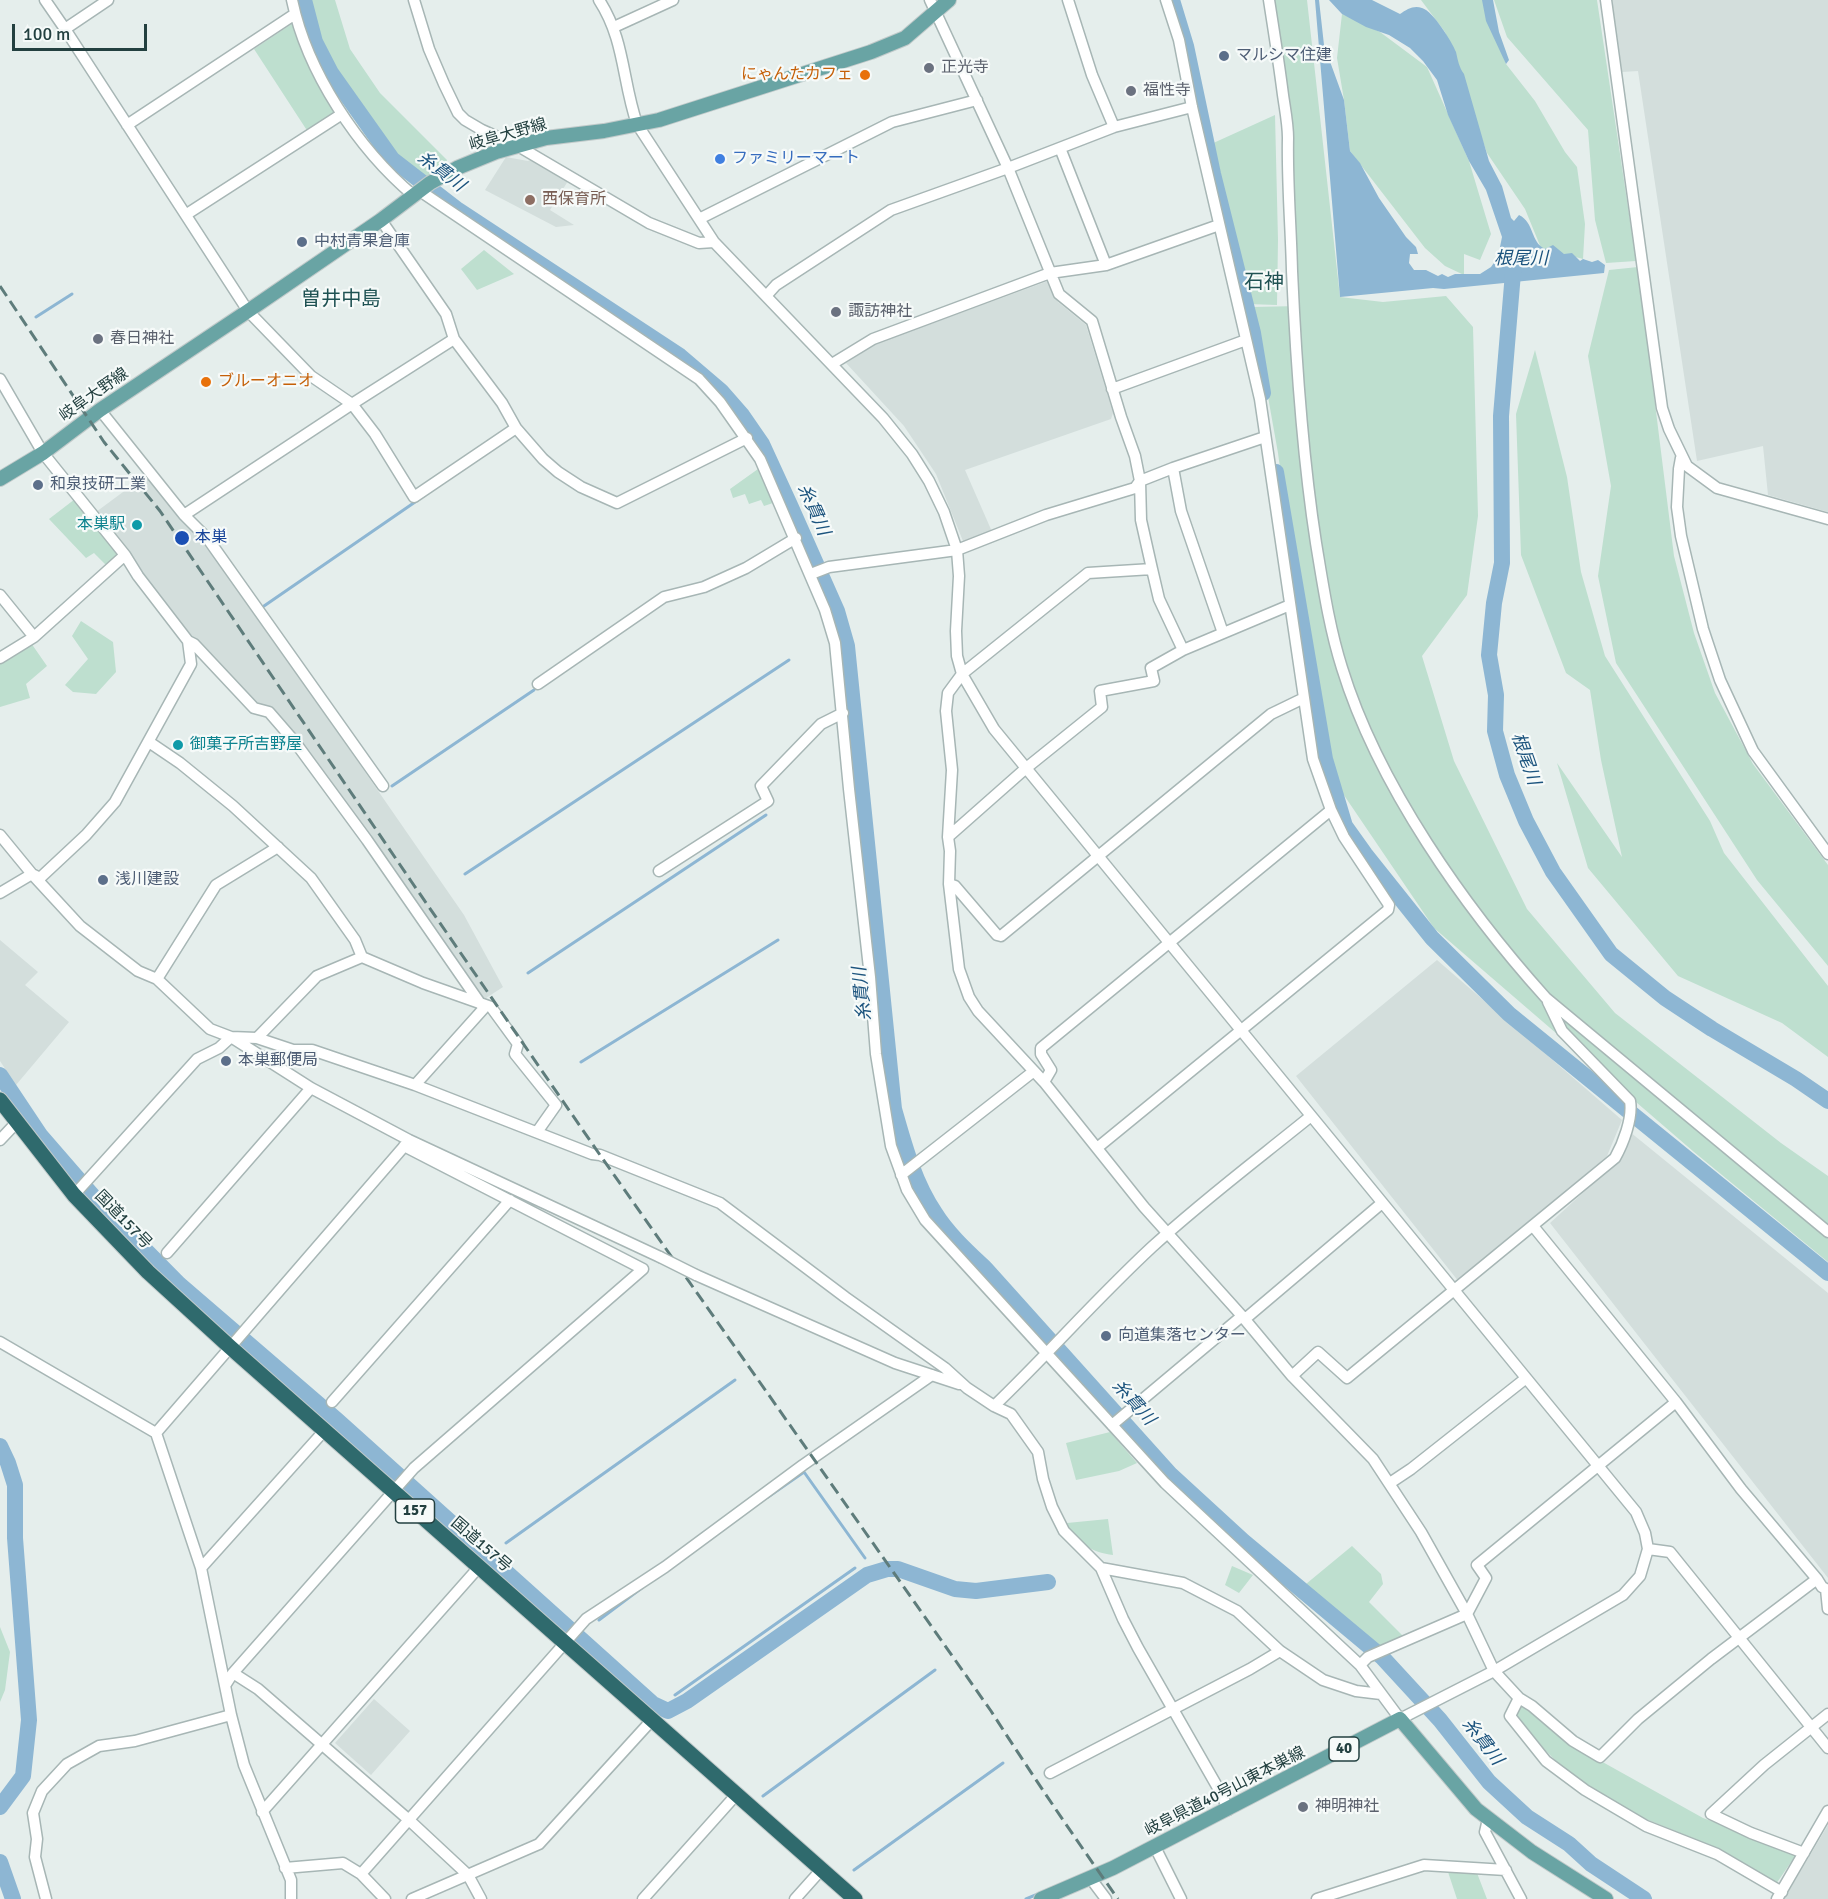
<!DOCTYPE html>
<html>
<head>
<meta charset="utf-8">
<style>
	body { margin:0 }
	#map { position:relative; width:1828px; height:1899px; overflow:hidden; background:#e5eeec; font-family:Signika,sans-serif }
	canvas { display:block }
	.scale { position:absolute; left:12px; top:24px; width:135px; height:27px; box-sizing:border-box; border:3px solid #234040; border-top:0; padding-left:8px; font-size:18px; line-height:21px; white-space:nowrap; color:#234040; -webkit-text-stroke:4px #f6faf9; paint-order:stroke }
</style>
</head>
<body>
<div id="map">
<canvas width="1828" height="1899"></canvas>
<div class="scale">100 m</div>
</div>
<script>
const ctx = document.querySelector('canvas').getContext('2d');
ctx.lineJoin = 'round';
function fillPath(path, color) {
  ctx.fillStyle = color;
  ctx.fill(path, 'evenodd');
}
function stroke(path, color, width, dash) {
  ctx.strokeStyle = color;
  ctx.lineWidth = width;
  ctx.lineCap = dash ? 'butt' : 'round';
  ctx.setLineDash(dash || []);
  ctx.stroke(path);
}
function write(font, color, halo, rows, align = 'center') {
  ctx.font = font + ' Signika,"Noto Sans JP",sans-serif';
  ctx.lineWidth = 4.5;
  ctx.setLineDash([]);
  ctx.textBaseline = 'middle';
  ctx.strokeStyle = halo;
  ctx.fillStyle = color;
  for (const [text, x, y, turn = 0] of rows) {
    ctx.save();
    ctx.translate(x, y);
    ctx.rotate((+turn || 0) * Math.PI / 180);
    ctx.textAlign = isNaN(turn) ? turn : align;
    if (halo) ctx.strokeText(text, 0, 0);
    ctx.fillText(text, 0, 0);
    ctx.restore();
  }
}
fillPath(new Path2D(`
	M1612,0H1828V512L1768,495L1763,446L1697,461L1638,71L1622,72Z
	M506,157L528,161L532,159L568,181L550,210L574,225L556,227L485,190Z
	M1048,281L1058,302L1086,325L1113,413L1111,419L965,470L993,534L965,546L936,474L904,426L846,363L876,344Z
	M146,475L218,562L264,626L464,915L503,987L483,1000L273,710L256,707L187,630L96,512Z
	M0,940L38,972L25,985L69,1022L16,1085L0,1061Z
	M1437,960L1622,1120L1607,1156L1459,1282L1296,1076Z
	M1630,1132L1828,1293V1578L1550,1223L1624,1155Z
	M374,1699L410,1731L371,1775L335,1743Z
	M1828,1825V1899H1784Z`), '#d3dedc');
fillPath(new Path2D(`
	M300,0H335L350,49L380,93L447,160L443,171L418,183L414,182L385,160L324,73L303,19Z
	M1273,0H1307L1340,297L1383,302L1446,296L1473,327L1478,516L1467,595L1422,656L1454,761L1527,909L1615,1013L1781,1143L1828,1176V1262L1694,1152L1434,928L1331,776L1298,603L1278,453L1252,307L1299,306C1295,204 1293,101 1273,0Z
	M1421,0H1483L1506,64L1535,101L1565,152L1577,167L1585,224L1583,259L1541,248L1525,209L1487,153L1445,32Z
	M1494,0H1597L1636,261L1606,263L1595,220L1588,130L1507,37Z
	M1342,14L1380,32L1427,67L1469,161L1491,234L1480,260L1464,254V275L1445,266L1425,248L1350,151L1344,100L1337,58Z
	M293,23L337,112L308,132L254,49Z
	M1275,115L1278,240L1277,305L1247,304L1209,145Z
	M484,250L514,274L477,290L461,269Z
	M1638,267L1674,556L1694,633L1715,693L1753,764L1828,865V966L1757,880L1616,663L1598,576L1611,486L1588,356L1609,270Z
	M1535,350L1567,477L1581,572L1605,656L1710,821L1724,853L1828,986V1057L1782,1023L1678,976L1588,868L1557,763L1622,857L1601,760L1590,690L1566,673L1521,555L1516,414Z
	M758,469L773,503L764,506L761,500L749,504L745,494L733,498L730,489Z
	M75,499L120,556L108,567L94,553L86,558L49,519Z
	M81,621L113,642L116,672L96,694L73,692L65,685L88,659L72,636Z
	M31,643L47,666L26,684L30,698L0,707V662Z
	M1110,1432L1137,1463L1119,1471L1076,1480L1066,1443Z
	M1108,1519L1113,1555C1094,1553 1074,1543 1067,1523Z
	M1352,1546L1381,1574L1383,1584L1369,1602L1403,1636L1381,1648L1306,1584Z
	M1232,1566L1253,1575L1239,1593L1225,1585Z
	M0,1627L10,1652L5,1690L0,1702Z
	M1524,1704L1599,1760L1703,1818L1798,1852L1776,1884L1695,1839L1631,1813L1584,1783L1565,1770L1544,1749L1516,1714Z
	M1447,1869L1477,1873L1487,1899H1457Z`), '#bedfcf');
fillPath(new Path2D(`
	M1315,0H1319L1324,45L1344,100L1350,151L1360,163L1379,198L1406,237L1416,247L1418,254H1410L1409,263L1414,270H1426L1438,276L1442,274L1448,277L1455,274H1480L1491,267L1498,257L1502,237L1486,190L1469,161L1448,115L1437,80L1423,61L1410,48L1389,35L1366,27L1342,14L1329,0H1372L1400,14C1407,9 1414,5 1422,8C1433,11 1452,42 1456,52C1458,61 1459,67 1464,74L1489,161L1502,186L1511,218L1514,221L1519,215C1535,223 1530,242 1545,249L1553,245L1564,254L1572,253L1580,261L1583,259L1592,262L1598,260L1605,265L1604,273L1444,289L1433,288L1340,297Z
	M1482,0H1493L1499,32L1509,60L1506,64L1486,21Z`), '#8db6d3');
stroke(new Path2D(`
	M36,317L72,294
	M264,606L418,500
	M392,786L534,690
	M465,874L789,660
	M528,973L766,815
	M581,1062L778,940
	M768,1497L804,1472L865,1558
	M506,1543L735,1380
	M599,1620L643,1587
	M675,1695L855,1568
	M763,1796L935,1670
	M854,1870L1003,1763
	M1026,1899L1038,1894`), '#8db6d3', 3);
stroke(new Path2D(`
	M304,0L315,42L331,73L392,159L458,210L680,356L721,391L742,415L762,444L790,505L837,611L847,646L894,1109C904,1144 914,1182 935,1213C948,1234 968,1252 986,1269L1171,1475L1243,1541L1382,1657L1440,1720L1489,1782L1527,1817L1569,1844L1591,1864L1644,1899
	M1172,0L1186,46L1213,174L1253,333L1263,393
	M1514,261L1501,416L1502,563L1494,603L1489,655L1496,695L1495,731L1507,775L1526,821L1553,872L1611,954L1665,998L1712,1029L1796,1079L1828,1101
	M1276,472L1325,759L1345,826L1365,854L1432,938L1509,1014L1828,1273
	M0,1075L40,1135L99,1203L179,1284L337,1420L653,1704L668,1711L687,1701L867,1575L887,1569H898L955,1589L976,1591L1048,1582
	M0,1446L8,1463L15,1485V1538L29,1720L23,1776L0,1807
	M0,1862L13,1899`), '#8db6d3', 16);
const minor = new Path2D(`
	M45,0L65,29L248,311L311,376L352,404L375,434L414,497L516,428
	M292,0C307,72 358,149 414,196
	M414,0L429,49L444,84L458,113L465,120L482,130L518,146L649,223L699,243L714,242
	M930,0L1008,168L1059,294L1092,321L1121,417L1135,456L1140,481L1141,520L1152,569
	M1068,0L1092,75L1114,127
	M1269,0C1274,32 1279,63 1283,95C1285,109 1288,124 1288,138C1287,182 1291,227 1292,271C1296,362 1302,453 1316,543C1323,585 1329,627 1342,668C1378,785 1465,908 1546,998L1828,1232
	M1606,0L1662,408L1669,429L1687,466L1717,488L1828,519
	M614,27L673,0
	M65,29L108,0
	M127,125L295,14
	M1060,148L1106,265
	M420,191L699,379L720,402L760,459L825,610L835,643L849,789L870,977L876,1054L891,1146L907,1190L925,1220L1165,1483L1360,1665L1400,1719L1494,1671L1623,1595L1640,1576L1648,1549L1645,1533L1636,1512L994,729L962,674L957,656L956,631L959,576L957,550L944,512L929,481L912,454L883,418L714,242L637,124C622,80 625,40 599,0
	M187,214L342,114
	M699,219L892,122L977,100
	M381,220L446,314L454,339L502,403L516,428L543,459L558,472L581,487L617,503L747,438
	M767,295L776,285L891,210L1008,168L1114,127L1192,107
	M832,364L873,339L1050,273L1106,265L1219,225
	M0,379L43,453L125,555L138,576L188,641L194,644L254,708L269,712L295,742L367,840L482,1006
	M1112,389L1246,340
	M100,410L184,515L208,539L383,786
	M1681,458L1679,469L1677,507L1681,536L1703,629L1720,680L1753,751L1828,854
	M1173,468L1181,511L1223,633
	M184,515L352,404L454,339
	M811,574L829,567L957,550L1046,515L1135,488L1140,481L1173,468L1265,437
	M0,595L34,637
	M1183,650L1159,599L1152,569L1088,573L962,674L948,693L946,711L952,770L948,837L950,851L949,884L959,969L969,997L978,1011L1044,1082L1144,1207L1242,1316L1292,1376L1373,1459L1421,1532L1467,1614L1494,1671L1519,1698L1510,1716L1546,1761L1585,1790L1646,1826L1717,1854L1782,1892
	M0,658L34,637L125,555
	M538,684L664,597L704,587L746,568L796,538
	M149,742L180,763L233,806L311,878L355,940L362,957
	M0,835L32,874L80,926L138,971L157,979L210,1029L231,1037L311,1088L409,1140L660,1257
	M948,837L1025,769L1102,707L1100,691L1154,681L1151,668L1183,650L1290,605
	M659,871L768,801L761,786L821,724L843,713
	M32,874L40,878L86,835L115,802L191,664L188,641
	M949,884L955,886L997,935L1001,936L1271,714L1304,698
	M0,893L32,874
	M157,979L216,885L278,847
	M257,1038L317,976L362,957L423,983L491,1007L518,1044L515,1054L556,1105L537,1132
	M1044,1082L1051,1070L1041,1054V1048L1331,810
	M415,1085L485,1007
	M0,1140L17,1122
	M1097,1148L1388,910L1389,905L1344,837L1331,810L1313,759L1260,399L1192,107L1179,40L1166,0
	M901,1175L1034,1071
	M74,1195L197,1059L219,1048L231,1037L257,1038L293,1050H312L415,1085L592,1154L600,1155L720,1203L845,1297L945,1368L967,1388L994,1406L1011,1414L1038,1452L1043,1479L1052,1507L1064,1531L1101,1568L1123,1619L1138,1648L1222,1795L1228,1810
	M1533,1226L1676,1402L1741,1489L1817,1579L1822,1587L1826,1589L1828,1609
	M167,1253L311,1088
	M696,1275L895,1363L959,1384
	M1245,1319L1382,1203
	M0,1342L156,1433L201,1568L231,1715L244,1765L291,1880V1899
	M1292,1376L1318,1352L1347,1378L1615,1158C1623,1144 1633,1118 1630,1101L1562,1031L1548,1002
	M332,1402L510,1200
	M994,1406C1048,1354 1097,1298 1152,1247C1202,1201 1258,1159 1311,1116
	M1112,1425L1242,1316
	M156,1433L407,1143
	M1390,1483L1411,1469L1525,1379
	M1648,1549L1670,1552L1828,1748
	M201,1568L324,1431
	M1101,1568L1183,1583L1237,1611L1280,1651L1323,1680L1356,1691L1381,1694
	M1360,1665L1368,1657L1384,1650L1467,1614L1486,1578L1477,1565L1676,1402
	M233,1673L258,1689L409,1820L468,1875L481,1899
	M226,1684L233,1673L414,1468L643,1269L404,1146
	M1519,1698L1532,1706L1573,1741L1600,1757L1638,1719L1711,1659L1817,1579
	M1050,1773L1250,1669L1280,1651
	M262,1812L479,1567
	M1488,1819L1485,1832L1521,1899
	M1155,1847L1181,1899
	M1804,1853L1751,1833L1711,1814L1764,1765L1828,1714
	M285,1868L343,1863L361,1874L385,1899
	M361,1874L586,1619L665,1567L803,1465L932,1375
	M1091,1879L1106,1899
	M46,1899L35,1857L37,1839L33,1813L42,1791L67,1764L99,1746L135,1741L231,1715
	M412,1899L539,1844L651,1721
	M643,1899L736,1795
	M795,1899L821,1870
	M1317,1899L1424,1865L1506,1870
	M1777,1899L1828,1811`);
const major = new Path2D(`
	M0,479L43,453L100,410L248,311L381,220L430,183L457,168L496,152L546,138L604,131L659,120L871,52L905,38L949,0
	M1041,1899L1113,1868L1400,1719L1476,1809L1532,1852L1606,1899`);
const highway = new Path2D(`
	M0,1100L74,1195L148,1272L230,1347L855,1899`);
stroke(minor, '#a7b6b5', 13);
stroke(major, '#c1caca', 16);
stroke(highway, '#c1caca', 17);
stroke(minor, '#fff', 10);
stroke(major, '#69a4a4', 14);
stroke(highway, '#2f6a6d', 15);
stroke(new Path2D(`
	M0,286L104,442L160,511L411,881L600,1155L991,1711C1032,1775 1074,1837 1118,1899`), '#5e7c7b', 3, [12, 6]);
const minorBridge = new Path2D(`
	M660,1257L696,1275`);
stroke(minorBridge, '#a7b6b5', 13, []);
stroke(minorBridge, '#fff', 10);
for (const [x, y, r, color] of [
	[1224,56,6,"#5c6f8a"],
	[929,68,6,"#6b7280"],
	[865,75,6,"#e8710a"],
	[1131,91,6,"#6b7280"],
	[720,159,6,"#3f7fe0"],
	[530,200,6,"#8d6e63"],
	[302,242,6,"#5c6f8a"],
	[836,312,6,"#6b7280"],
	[98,339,6,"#6b7280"],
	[206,382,6,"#e8710a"],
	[38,485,6,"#5c6f8a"],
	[137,525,6,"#0f9aa8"],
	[182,538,8,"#1a4fb4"],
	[178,745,6,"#0f9aa8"],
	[103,880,6,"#5c6f8a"],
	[226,1061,6,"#5c6f8a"],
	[1106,1336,6,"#5c6f8a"],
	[1303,1807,6,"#6b7280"]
]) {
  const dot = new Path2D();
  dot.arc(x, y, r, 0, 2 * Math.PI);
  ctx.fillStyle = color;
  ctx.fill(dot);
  stroke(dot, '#f6faf9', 2);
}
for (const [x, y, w] of [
	[415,1511,39],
	[1344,1749,30]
]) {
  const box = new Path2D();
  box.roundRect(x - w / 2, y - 12, w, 24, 4.5);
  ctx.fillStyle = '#f6faf9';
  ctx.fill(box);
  stroke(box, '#234040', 1.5);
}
write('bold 15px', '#234040', null, [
	["157",415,1511],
	["40",1344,1749]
]);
write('16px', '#4e5e75', '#f6faf9', [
	["マルシマ住建",1236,56],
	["中村青果倉庫",314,242],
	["和泉技研工業",50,485],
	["浅川建設",115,880],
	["本巣郵便局",238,1061],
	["向道集落センター",1118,1336]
], 'left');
write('16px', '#5b616d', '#f6faf9', [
	["正光寺",941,68],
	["福性寺",1143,91],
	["諏訪神社",848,312],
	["春日神社",110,339],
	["神明神社",1315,1807]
], 'left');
write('16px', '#c56008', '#f6faf9', [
	["にゃんたカフェ",853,75],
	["ブルーオニオ",218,382,"left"]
], 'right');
write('16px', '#234040', '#f6faf9', [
	["岐阜大野線",508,135,-16],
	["岐阜大野線",94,395,-35],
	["国道157号",123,1220,46],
	["国道157号",481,1545,41],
	["岐阜県道40号山東本巣線",1225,1792,-27]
]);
write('16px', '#366cbe', '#f6faf9', [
	["ファミリーマート",732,159]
], 'left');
write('16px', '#785e54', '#f6faf9', [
	["西保育所",542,200]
], 'left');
write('16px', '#0d838f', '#f6faf9', [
	["本巣駅",125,525],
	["御菓子所吉野屋",190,745,"left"]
], 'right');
write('16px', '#164399', '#f6faf9', [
	["本巣",195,538]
], 'left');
write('italic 18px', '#1c547e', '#f6faf9', [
	["糸貫川",441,172,37],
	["根尾川",1521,259],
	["糸貫川",813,510,66],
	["根尾川",1525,759,71],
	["糸貫川",863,994,-96],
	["糸貫川",1133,1403,48],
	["糸貫川",1482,1742,52]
]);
write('20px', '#1f5253', '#f6faf9', [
	["石神",1264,283],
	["曽井中島",341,300]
]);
</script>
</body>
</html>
